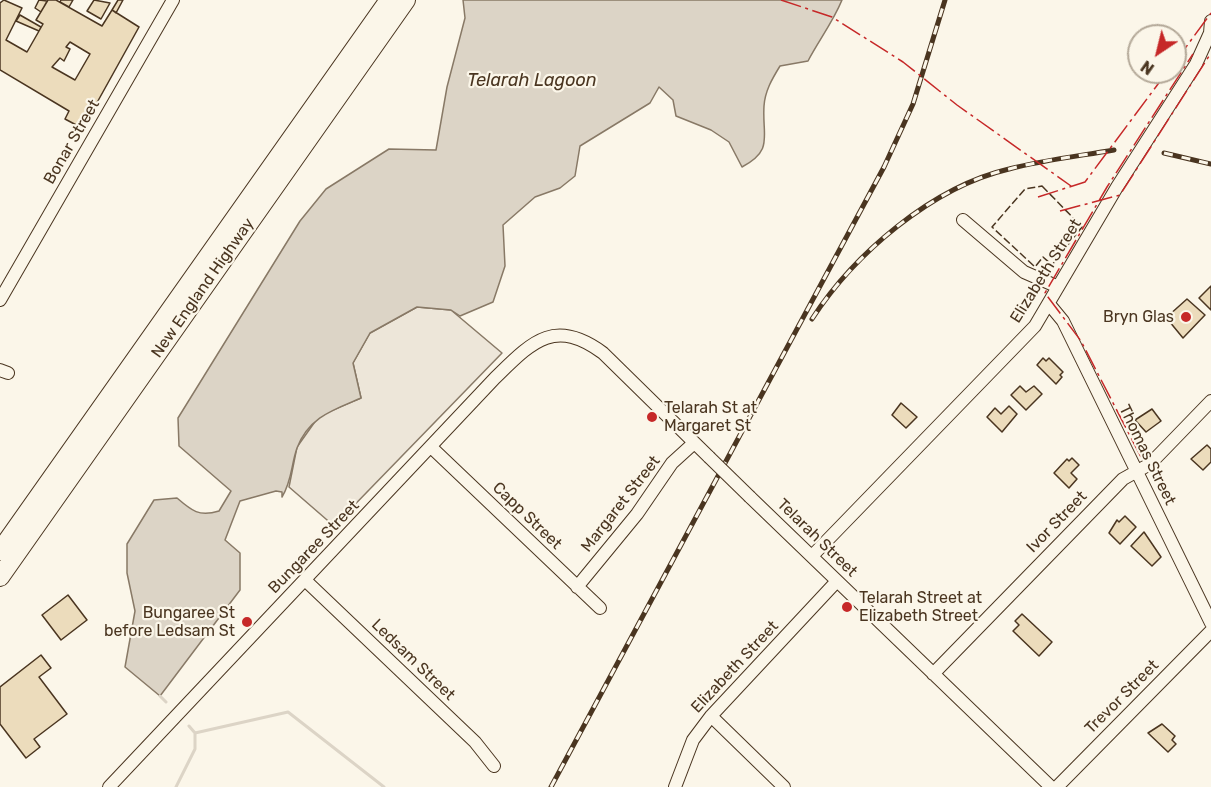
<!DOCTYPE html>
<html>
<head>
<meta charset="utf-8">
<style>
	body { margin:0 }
	#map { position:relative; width:1211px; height:787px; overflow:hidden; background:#fbf6e9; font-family:Rubik,sans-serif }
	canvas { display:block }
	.north { position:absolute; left:1127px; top:24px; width:60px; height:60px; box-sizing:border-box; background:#fbf6e9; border:2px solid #b4a999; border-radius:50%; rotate:215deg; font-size:16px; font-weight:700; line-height:24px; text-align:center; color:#4a3520 }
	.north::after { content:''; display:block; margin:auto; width:21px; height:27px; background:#c62828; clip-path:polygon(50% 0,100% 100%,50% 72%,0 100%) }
</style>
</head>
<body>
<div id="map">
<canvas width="1211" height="787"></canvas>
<div class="north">N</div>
</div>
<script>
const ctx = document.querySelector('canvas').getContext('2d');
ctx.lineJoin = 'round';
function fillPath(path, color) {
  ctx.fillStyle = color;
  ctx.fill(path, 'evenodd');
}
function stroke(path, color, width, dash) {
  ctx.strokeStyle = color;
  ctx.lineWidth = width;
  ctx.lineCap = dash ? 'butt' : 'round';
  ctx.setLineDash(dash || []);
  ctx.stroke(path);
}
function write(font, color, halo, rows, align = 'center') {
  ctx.font = font + ' Rubik,sans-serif';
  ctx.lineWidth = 4.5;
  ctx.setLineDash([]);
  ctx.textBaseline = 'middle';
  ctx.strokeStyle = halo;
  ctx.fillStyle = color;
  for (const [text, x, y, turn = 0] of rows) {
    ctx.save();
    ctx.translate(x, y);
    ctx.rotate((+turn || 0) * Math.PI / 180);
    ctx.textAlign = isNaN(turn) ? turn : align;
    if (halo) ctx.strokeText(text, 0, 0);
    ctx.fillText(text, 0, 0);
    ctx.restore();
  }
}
const green = new Path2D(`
	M417,307L451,310L502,353L334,526L289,487L297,447L319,416L361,398L353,363L370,333Z`);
fillPath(green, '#ede6d9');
stroke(green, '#887966', 1.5);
const water = new Path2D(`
	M463,0H842C833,22 819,40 808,61L780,66C772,79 765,91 764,106C762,137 774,150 742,167L729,142L711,130L676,116L673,100L659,87L650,103L580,146L575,176L560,188L535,197L503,225L505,266L493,302L460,316L451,310L417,307L370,333L353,363L361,398C333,410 309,417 297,448C291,465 292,481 282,497V492L276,491L240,501L225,540L240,553V590L160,696L125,667L135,611L127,573V544L154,500L177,498C192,511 199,517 219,511L231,491L179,446L178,418L300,221L326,189L389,149L436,150L447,87L465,18Z`);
fillPath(water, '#dcd4c6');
stroke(water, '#887966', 1.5);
stroke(new Path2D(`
	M160,696L166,702
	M195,733L288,712L384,787
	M176,787L195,749V733L189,726`), '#dcd4c6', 3);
const building = new Path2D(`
	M4,0L22,8L6,40L27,52L43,24L36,20L48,0H56L102,26L112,10L139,27L89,117L80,127L65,119L69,111L0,70V3ZM70,42L90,54L75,80L52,67L60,58L64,61L70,49L66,47Z
	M39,0L47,1L41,12L35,8Z
	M61,0H73L69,7L60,2Z
	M94,0L110,3L101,19L87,11Z
	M118,0H123L116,13L112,10Z
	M20,15L41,27L39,31L16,21Z
	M1211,286V310L1199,298Z
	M1187,299L1205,315L1183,338L1169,321L1168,316Z
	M1043,358L1046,361L1049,358L1063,372L1060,375L1062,377L1056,384L1037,365Z
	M1020,386L1026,392L1034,386L1042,394L1026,410L1011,395Z
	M901,403L917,417L906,428L892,415Z
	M1009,406L1017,414L1002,432L987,417L995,408L1001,414Z
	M1152,409L1161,421L1146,432L1135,420Z
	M1207,445L1211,449V462L1203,470L1191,459Z
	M1072,458L1079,465L1071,473L1077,479L1069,488L1054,473L1067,459L1069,461Z
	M1125,516L1136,527L1120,544L1109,533L1117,520L1119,522Z
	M1144,532L1161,557L1152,566L1131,546Z
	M68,595L87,620L61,640L42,615Z
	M1022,614L1052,642L1039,656L1013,631L1019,625L1015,621Z
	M41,655L51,668L39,677L67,714L34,739L40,747L26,758L0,724V687Z
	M1162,724L1175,736L1172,740L1176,744L1168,752L1148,733Z`);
fillPath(building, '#ecdcbc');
stroke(building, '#4a3520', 1.5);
const minor = new Path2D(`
	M963,220L1024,272L1056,286
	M0,300L173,0
	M1049,304L1063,321L1211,623
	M0,370L8,373
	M431,447L600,608
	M750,497L1051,787
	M812,556L1035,326L1117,187L1196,64L1210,33L1211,21
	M305,580L475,742L494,766
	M577,587L637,514L672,463L694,443
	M933,674L1123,479L1150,464L1211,401
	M711,716L784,787
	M109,787L495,378C532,342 554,317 603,353L709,457
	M675,787L693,740L711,716L837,581
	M1057,787L1211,631`);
const highway = new Path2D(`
	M0,551L389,0
	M0,577L406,0`);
stroke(minor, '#4a3520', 14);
stroke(highway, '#4a3520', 20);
stroke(minor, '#fbf6e9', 12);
stroke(highway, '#fbf6e9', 18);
const rail = new Path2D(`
	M1164,153L1211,164
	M812,319C854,254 932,187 1009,169C1043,160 1079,156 1114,150
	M551,787L884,167L913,104L945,0`);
stroke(rail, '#4a3520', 5);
stroke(rail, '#fbf6e9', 3, [9]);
const minorBridge = new Path2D(`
	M709,457L750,497`);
stroke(minorBridge, '#4a3520', 14, []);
stroke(minorBridge, '#fbf6e9', 12);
stroke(new Path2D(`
	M1042,186L1082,227L1052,265L1043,257L1035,267L992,227L1025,189Z`), '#4a3520', 1.5, [8, 3]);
stroke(new Path2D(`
	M781,0L832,17L903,62L957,105L1071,186
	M1175,62L1211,13
	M1038,197L1085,182L1167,72
	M1060,211L1120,195L1211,53
	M1141,457L1081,341L1045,293L1107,187L1193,54`), '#c62828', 1.5, [21, 4.5, 3, 4.5]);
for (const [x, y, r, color] of [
	[1186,317,6,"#c62828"],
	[652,417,6,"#c62828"],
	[847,607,6,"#c62828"],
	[247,622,6,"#c62828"]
]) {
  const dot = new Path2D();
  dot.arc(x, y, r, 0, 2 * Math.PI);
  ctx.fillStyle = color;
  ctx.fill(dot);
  stroke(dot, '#fbf6e9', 2);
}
write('16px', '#4a3520', '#fbf6e9', [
	["Bonar Street",72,142,-60],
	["Elizabeth Street",1046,271,-58],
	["New England Highway",203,288,-55],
	["Thomas Street",1147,455,64],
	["Margaret Street",621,504,-52],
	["Capp Street",527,516,44],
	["Ivor Street",1057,522,-46],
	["Telarah Street",817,538,44],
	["Bungaree Street",314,547,-46],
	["Ledsam Street",413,660,44],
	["Elizabeth Street",735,667,-47],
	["Trevor Street",1122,697,-45]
]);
write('16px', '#4a3520', '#fbf6e9', [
	["Bryn Glas",1174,317],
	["Telarah St at",664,408,"left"],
	["Margaret St",664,426,"left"],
	["Telarah Street at",859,598,"left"],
	["Elizabeth Street",859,616,"left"],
	["Bungaree St",235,613],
	["before Ledsam St",235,631]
], 'right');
write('italic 18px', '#4a3520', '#fbf6e9', [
	["Telarah Lagoon",532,81]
]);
</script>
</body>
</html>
